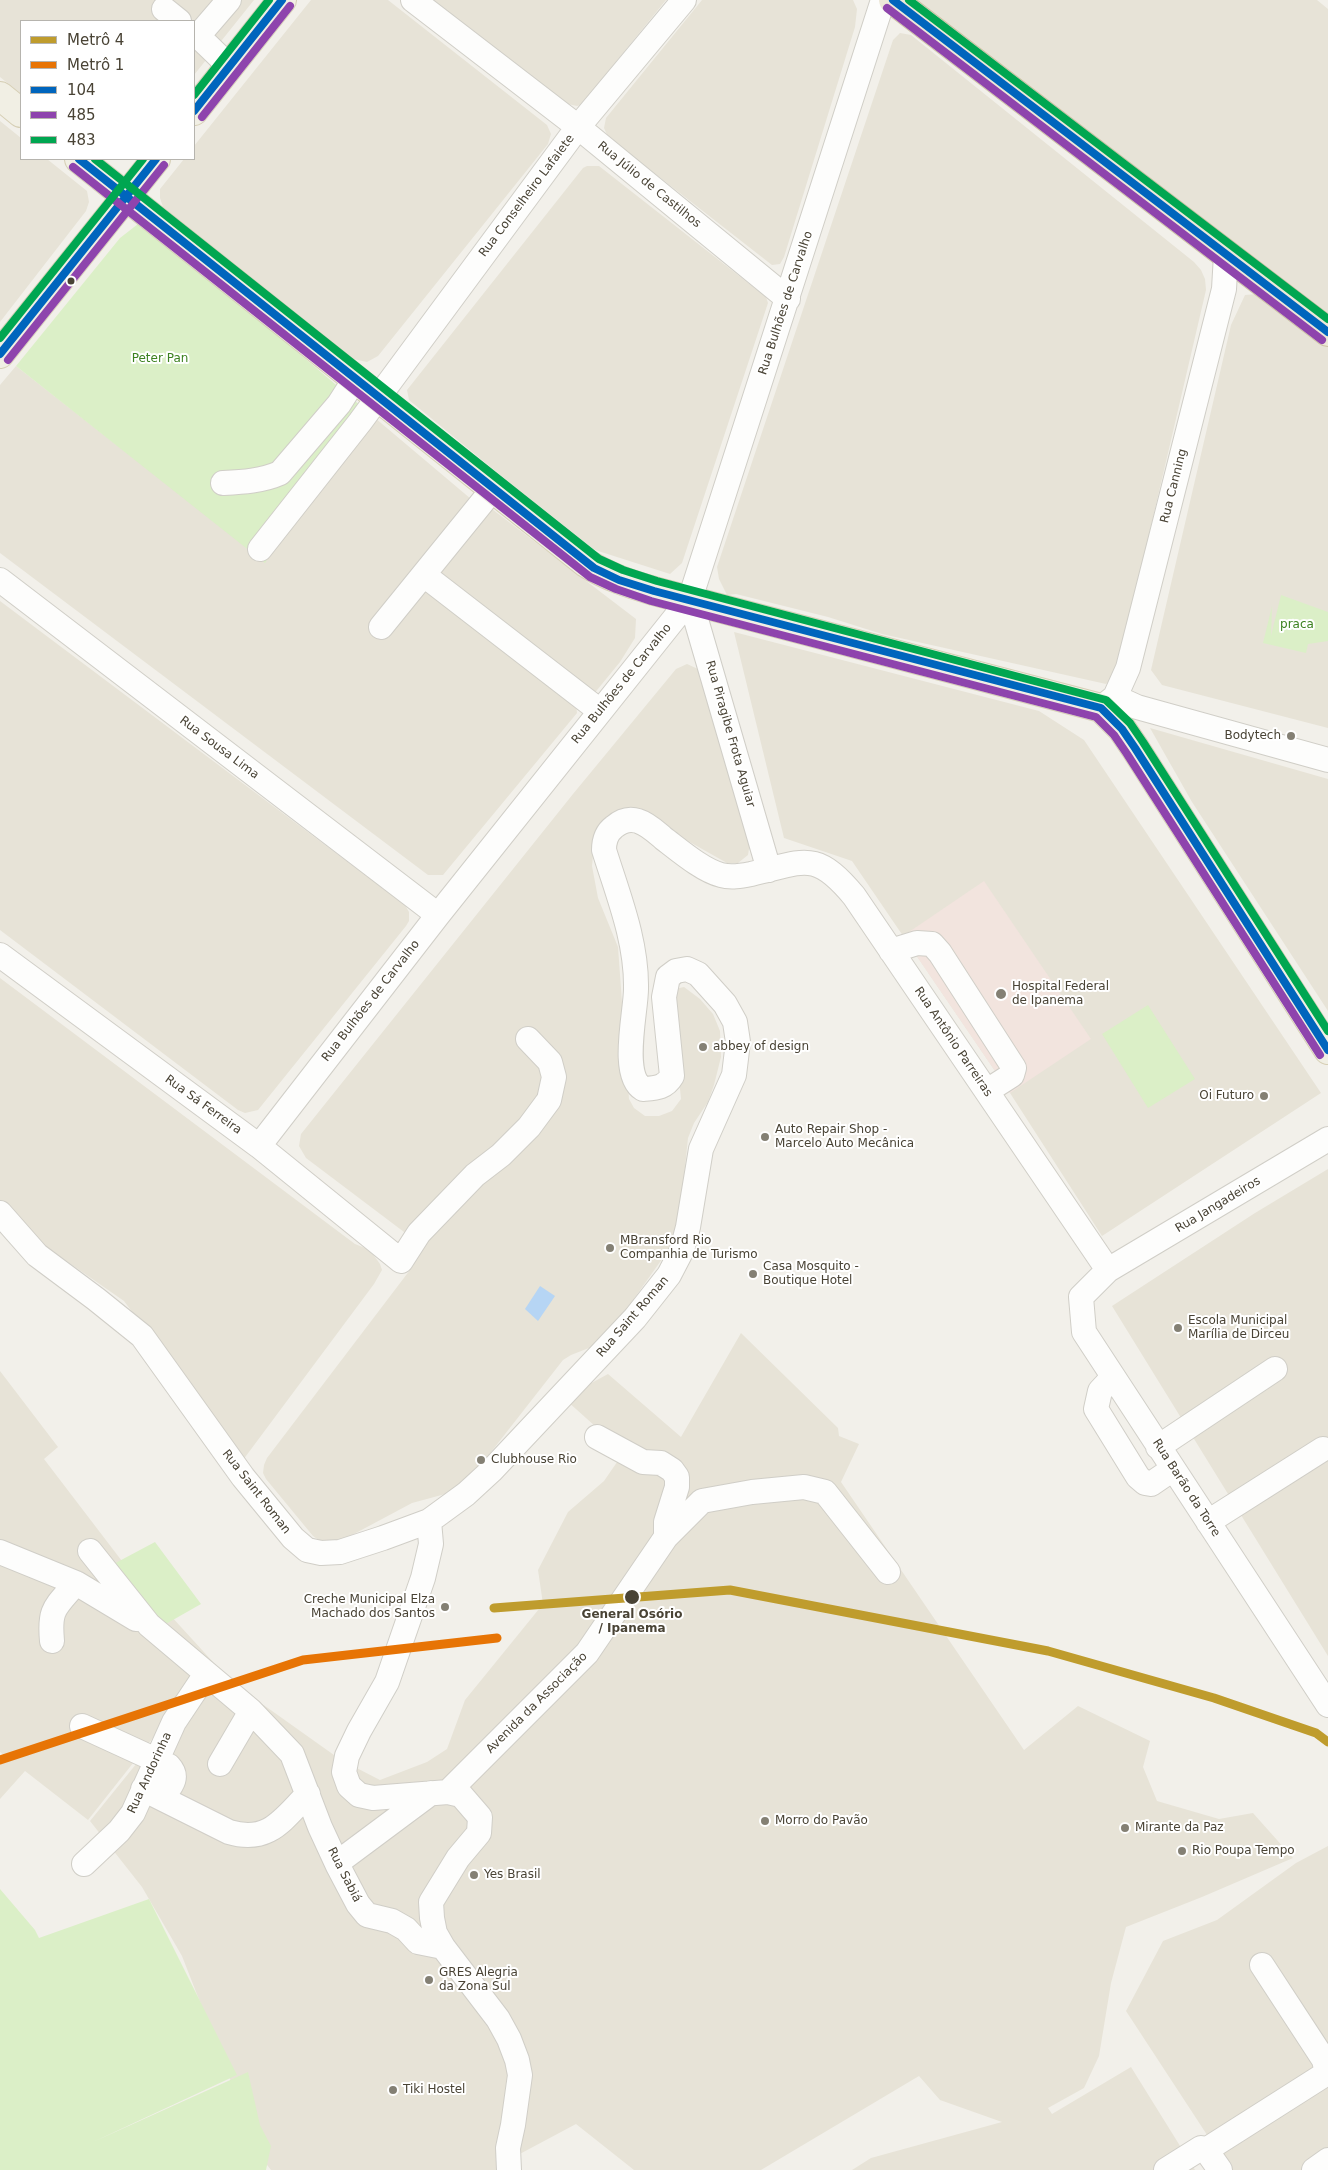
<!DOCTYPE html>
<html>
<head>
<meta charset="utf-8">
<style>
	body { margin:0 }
	#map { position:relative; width:1328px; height:2170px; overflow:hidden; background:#f2f0ea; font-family:"DejaVu Sans",sans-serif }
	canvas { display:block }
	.legend { position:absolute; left:20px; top:20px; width:175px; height:140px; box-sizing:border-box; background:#fff; border:1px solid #b6b4ae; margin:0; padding:6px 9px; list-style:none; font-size:15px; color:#494335 }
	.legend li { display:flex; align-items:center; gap:10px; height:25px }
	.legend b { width:25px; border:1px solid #b6b4ae }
</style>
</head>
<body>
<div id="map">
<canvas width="1328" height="2170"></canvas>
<ul class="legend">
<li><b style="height:6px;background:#bf9c2d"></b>Metrô 4</li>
<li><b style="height:6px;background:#e77405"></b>Metrô 1</li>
<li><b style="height:6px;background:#0065bd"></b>104</li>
<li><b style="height:6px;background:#8e44ad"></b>485</li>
<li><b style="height:6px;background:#00a651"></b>483</li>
</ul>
</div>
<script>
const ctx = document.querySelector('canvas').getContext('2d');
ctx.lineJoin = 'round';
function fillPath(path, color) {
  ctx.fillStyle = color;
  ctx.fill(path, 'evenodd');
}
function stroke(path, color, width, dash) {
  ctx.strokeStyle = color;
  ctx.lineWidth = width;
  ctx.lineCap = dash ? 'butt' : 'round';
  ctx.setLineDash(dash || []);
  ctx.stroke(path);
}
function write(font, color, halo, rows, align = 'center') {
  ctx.font = font + ' "DejaVu Sans",sans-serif';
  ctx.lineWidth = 4;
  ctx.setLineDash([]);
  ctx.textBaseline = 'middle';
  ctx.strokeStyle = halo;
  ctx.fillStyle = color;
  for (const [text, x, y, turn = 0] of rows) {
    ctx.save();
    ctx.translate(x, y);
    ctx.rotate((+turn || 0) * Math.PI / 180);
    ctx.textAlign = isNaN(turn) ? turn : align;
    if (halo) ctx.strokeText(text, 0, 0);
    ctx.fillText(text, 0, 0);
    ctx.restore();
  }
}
fillPath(new Path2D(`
	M0,0H254L194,75V21H21V94L0,77Z
	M311,0H388L547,125L551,134L548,144L378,356L367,362L353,359L163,207L160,198V189L184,159H194V146Z
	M432,0H666L581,105L577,106L563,103Z
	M702,0H853L857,9L855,27L784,257L780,264L772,265L608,137L604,128L606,118Z
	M915,0H1317L1328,9V317Z
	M900,33L911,35L1194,262L1201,270L1205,279L1206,290L1116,676L1106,684L882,634L828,617L736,594L727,595L719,579L717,567L893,40Z
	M0,121L21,138V159H47L87,191L89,202L86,211L0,322Z
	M587,166H599L766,297L768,303L682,563L670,574L592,549L579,540L409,400L407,390L583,168Z
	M1257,294L1328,347V728L1162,685L1151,670L1231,325L1245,295Z
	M16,366L136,460L362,407L471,499L417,591L429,589L576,704L577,713L443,875H428L0,553V385Z
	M488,506L636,619L635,638L620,662L593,695L440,583L439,563Z
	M0,601L405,905L409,912V921L406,926L258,1110L245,1113L238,1110L0,930Z
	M734,632L1039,711L1084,740L1321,1093L1102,1236L1010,1093L852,861L784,838Z
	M687,664L698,669L750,843L748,855L738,863H727L647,818L594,846L592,866L598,898L618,947L629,1099L634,1108L645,1116H659L672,1111L681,1099L671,994L675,989L684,987L700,999L713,1014L720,1031L721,1057L714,1085L708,1102L694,1123L688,1138L679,1226L672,1245L609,1334L594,1346L571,1355L563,1360L466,1484L449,1493L412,1503L339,1542L320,1541L313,1536L266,1479L263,1473L264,1465L267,1458L413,1266L416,1250L408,1235L306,1158L299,1146L301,1134L573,794L676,669Z
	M1150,728L1328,779V1011L1192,802Z
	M0,978L355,1244L370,1250L380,1264L382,1270L374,1284L243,1460L124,1301L26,1233L0,1204Z
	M1328,1169V1656L1112,1306L1255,1213Z
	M741,1333L838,1428L839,1436L859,1444L841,1482L1024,1750L1078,1706L1150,1741L1143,1767L1157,1801L1219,1819L1253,1813L1293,1858L1202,1897L1126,1927L1111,1983L1099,2056L1084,2088L1048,2108L1052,2114L1131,2067L1195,2170H852L871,2158L1002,2122L940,2100L919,2076L761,2170H634L576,2124L516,2156L505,2170H271L260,2156L182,1956L142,1887L90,1821L213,1669L341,1760L380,1780L427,1762L447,1749L465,1700L543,1604L538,1570L568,1512L604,1481L624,1452L567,1401L575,1392L608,1374L681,1437Z
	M0,1371L58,1447L44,1459L128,1569L213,1662L88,1820L25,1771L0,1799V1762L5,1756L0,1752Z
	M1328,1846V2170H1230L1126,2011L1163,1941L1217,1920L1296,1863Z`), '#e7e3d7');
fillPath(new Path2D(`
	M984,881L1091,1039L1010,1093L903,936Z`), '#f2e4de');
fillPath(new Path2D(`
	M138,224L159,234L362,407L265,563L16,366L120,238Z
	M1281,595L1328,612V641L1308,644L1306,653L1263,643L1272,606L1271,636Z
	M1148,1005L1195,1079L1148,1108L1102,1034Z
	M155,1542L201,1604L157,1629L108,1567Z
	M0,1889L35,1930L39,1938L149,1899L237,2075L93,2142L248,2072L260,2125L271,2146L266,2170H0Z`), '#dbefc7');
fillPath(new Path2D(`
	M540,1286L555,1296L538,1321L525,1309Z`), '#b6d5f4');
const minor = new Path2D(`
	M229,0L198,36L229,66
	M413,0L578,127L788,299
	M164,9L179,21
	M223,483C242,482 262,481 280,473L339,404L355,379
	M260,549L360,422L578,127L684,0
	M424,575L600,711
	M0,580L438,915
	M690,599L769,870
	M381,627L493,489
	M1115,697L1137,707L1328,760
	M1101,708L1115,697L1128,668L1224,289L1226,255
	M891,951L917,943L932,944L940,953L1014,1068L1012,1075L987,1091
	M0,955L259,1146L401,1261L419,1233L475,1175L501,1155L529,1127L549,1100L554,1077L550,1062L528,1039
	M1328,1139L1108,1270L1081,1297L1084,1332L1328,1705
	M259,1146L438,915L690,599L883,0
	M0,1213L37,1255L96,1299L142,1336L243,1477L293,1538L307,1550L321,1553L340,1552L383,1538L429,1521L466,1494L491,1471L635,1318L669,1275L682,1250L688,1227L701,1149L734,1075L738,1042L735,1022L725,1004L698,974L687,969L676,971L668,977L664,997L672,1076C665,1088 656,1088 643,1089C620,1075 636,1012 636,989C637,941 618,895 604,850C604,841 606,833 614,827C621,821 629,818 638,821C648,824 656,832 663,838C679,850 702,870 721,875C731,878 741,876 751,874C804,862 815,849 854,896L1108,1270
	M1113,1377L1100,1391L1096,1409L1138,1477L1145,1483L1151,1484L1173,1469
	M1158,1447L1275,1369
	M429,1521L431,1544L423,1578L387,1682L359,1731L347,1756L344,1772L349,1786L359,1795L373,1798L448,1792L461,1795L480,1817L479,1833L458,1858L431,1902L432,1918L435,1933L443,1947L498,2019L509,2039L517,2060L520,2075L513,2125L508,2148L509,2170
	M1208,1522L1323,1449
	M666,1537L702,1501L752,1492L804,1487L825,1492L888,1572
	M90,1551L149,1625L251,1711L292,1754L320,1827L338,1866L358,1904L367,1915L392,1921L406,1929L418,1942L443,1947
	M0,1552L76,1583L136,1619
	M52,1641C49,1608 55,1608 76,1583
	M82,1726L169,1766C180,1778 170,1787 162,1798
	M220,1764L251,1711
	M143,1789L229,1832C269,1844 283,1819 308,1794
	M448,1792L587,1653L666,1537V1522L677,1487V1477L672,1470L661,1463L643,1462L597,1437
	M337,1863L431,1793
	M84,1864L119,1831L133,1813L174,1722L206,1674
	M1206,2150L1324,2075L1326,2069L1324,2060L1262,1965
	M1166,2170L1201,2148L1206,2150L1220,2170
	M1314,2170L1328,2160`);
const major = new Path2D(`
	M0,96L21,113
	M194,111L282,0
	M79,159L586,563C608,577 630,584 654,591L1101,708L1122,729L1135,748L1328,1050
	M0,354L156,159`);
const highway = new Path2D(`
	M893,0L1328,332`);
stroke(minor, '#d0cec7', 26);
stroke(major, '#d6cfb5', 30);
stroke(highway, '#ccc1a2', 30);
stroke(minor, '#fdfdfc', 24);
stroke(major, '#f1efe4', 28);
stroke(highway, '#ede8d9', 28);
stroke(new Path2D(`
	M893,0L1328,332
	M194,111L282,0
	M79,159L594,568L619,580L654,591L1101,708L1122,729L1135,748L1328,1050
	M0,354L156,159`), '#0065bd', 8);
stroke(new Path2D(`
	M887,8L1322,340
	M202,117L290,6
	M73,167L590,577L616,589L651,601L1096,717L1114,735L1127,754L1320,1055
	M8,360L164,165`), '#8e44ad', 8);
stroke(new Path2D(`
	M909,0L1328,319
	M194,95L269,0
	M95,159L599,559L623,570L657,581L1106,700L1130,723L1143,742L1328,1031
	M0,338L143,159`), '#00a651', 8);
stroke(new Path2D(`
	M494,1608L730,1590L1048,1651L1214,1698L1316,1733L1328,1742`), '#bf9c2d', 9);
stroke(new Path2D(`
	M0,1760L303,1660L497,1638`), '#e77405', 9);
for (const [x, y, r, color] of [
	[71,281,4.5,"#494335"],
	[1291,736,5,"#848074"],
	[1001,994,6,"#848074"],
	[703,1047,5,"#848074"],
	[1264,1096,5,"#848074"],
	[765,1137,5,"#848074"],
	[610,1248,5,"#848074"],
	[753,1274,5,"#848074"],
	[1178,1328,5,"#848074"],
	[481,1460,5,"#848074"],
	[632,1597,8,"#494335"],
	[445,1607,5,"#848074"],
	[765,1821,5,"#848074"],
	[1125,1828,5,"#848074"],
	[1182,1851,5,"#848074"],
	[474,1875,5,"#848074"],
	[429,1980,5,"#848074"],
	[393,2090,5,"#848074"]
]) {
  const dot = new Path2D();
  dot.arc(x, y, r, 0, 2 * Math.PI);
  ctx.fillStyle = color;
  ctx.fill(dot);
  stroke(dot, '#fff', 2);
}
write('12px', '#494335', '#fff', [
	["Rua Júlio de Castilhos",649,185,39],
	["Rua Conselheiro Lafaiete",527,196,-53],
	["Rua Bulhões de Carvalho",786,303,-72],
	["Rua Canning",1174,486,-76],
	["Rua Bulhões de Carvalho",622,684,-51],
	["Rua Piragibe Frota Aguiar",730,734,74],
	["Rua Sousa Lima",219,748,37],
	["Rua Bulhões de Carvalho",371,1001,-52],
	["Rua Antônio Parreiras",953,1042,56],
	["Rua Sá Ferreira",203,1105,36],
	["Rua Jangadeiros",1218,1205,-31],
	["Rua Saint Roman",633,1317,-49],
	["Rua Barão da Torre",1186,1488,57],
	["Rua Saint Roman",256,1492,52],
	["Avenida da Associação",537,1703,-45],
	["Rua Andorinha",150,1773,-65],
	["Rua Sabiá",344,1875,63]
]);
write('12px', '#3d8221', '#fff', [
	["Peter Pan",160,359],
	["praca",1297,625]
]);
write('12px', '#494335', '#fff', [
	["Bodytech",1281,736,"right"],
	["Hospital Federal",1012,987],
	["de Ipanema",1012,1001],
	["abbey of design",713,1047],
	["Oi Futuro",1254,1096,"right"],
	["Auto Repair Shop -",775,1130],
	["Marcelo Auto Mecânica",775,1144],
	["MBransford Rio",620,1241],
	["Companhia de Turismo",620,1255],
	["Casa Mosquito -",763,1267],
	["Boutique Hotel",763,1281],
	["Escola Municipal",1188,1321],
	["Marília de Dirceu",1188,1335],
	["Clubhouse Rio",491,1460],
	["Creche Municipal Elza",435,1600,"right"],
	["Machado dos Santos",435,1614,"right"],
	["Morro do Pavão",775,1821],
	["Mirante da Paz",1135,1828],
	["Rio Poupa Tempo",1192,1851],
	["Yes Brasil",484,1875],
	["GRES Alegria",439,1973],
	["da Zona Sul",439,1987],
	["Tiki Hostel",403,2090]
], 'left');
write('bold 12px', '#494335', '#fff', [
	["General Osório",632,1615],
	["/ Ipanema",632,1629]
]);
</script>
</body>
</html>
